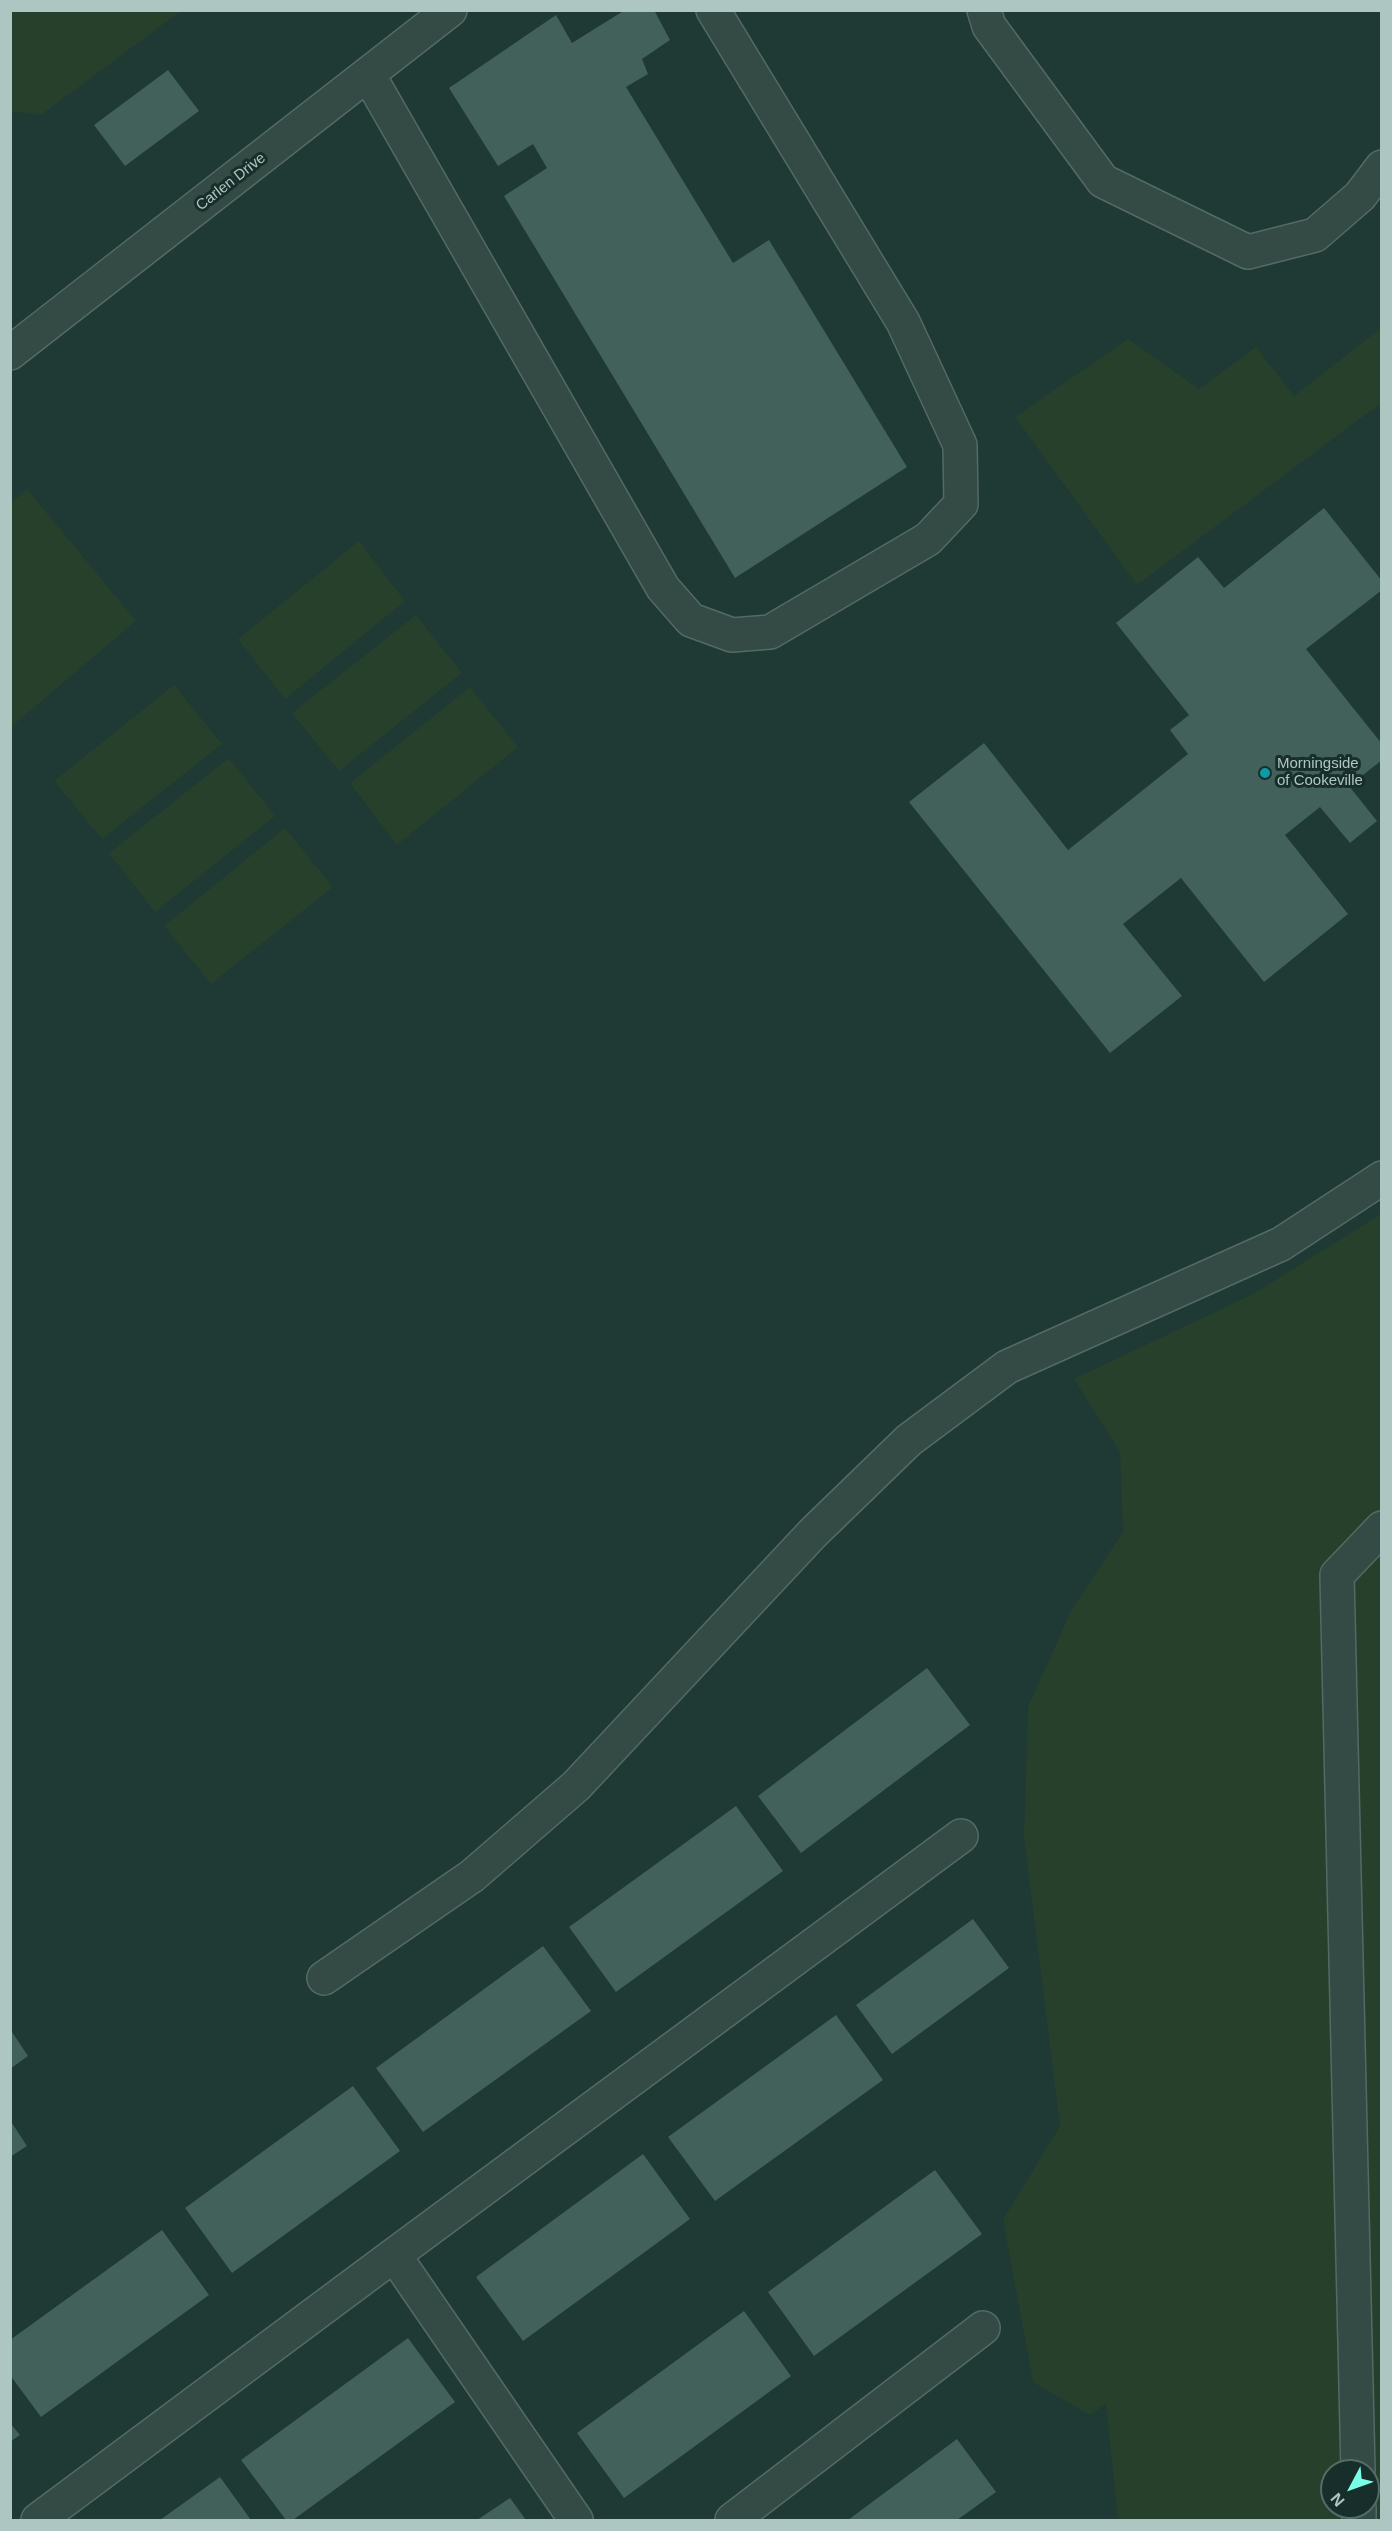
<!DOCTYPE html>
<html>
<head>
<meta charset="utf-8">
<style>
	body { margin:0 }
	#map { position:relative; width:1392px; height:2531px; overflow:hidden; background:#1f3934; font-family:Helvetica,sans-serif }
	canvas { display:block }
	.frame { position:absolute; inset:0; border:12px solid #adc6c2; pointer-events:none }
	.north { position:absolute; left:1320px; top:2459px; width:60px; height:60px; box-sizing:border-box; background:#182e2a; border:2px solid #546b67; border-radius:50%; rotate:229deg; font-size:16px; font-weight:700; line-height:24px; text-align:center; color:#adc6c2 }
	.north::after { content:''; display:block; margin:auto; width:21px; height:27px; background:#79ffe8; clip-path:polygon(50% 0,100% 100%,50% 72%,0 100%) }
</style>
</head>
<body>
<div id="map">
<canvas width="1392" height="2531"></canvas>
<div class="frame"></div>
<div class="north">N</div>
</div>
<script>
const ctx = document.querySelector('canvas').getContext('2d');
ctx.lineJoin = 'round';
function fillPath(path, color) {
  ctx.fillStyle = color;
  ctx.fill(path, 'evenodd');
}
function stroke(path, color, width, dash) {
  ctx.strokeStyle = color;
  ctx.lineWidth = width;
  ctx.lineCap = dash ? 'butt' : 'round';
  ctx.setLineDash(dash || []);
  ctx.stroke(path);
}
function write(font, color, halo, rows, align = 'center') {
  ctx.font = font + ' Helvetica,sans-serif';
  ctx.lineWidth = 6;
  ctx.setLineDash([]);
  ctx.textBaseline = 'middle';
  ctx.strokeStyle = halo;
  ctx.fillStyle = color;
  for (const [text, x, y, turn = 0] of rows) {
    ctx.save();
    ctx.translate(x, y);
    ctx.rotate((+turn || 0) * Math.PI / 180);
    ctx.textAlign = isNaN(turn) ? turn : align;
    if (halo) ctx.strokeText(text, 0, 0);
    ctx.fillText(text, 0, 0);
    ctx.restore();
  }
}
fillPath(new Path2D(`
	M11,10H181V11L41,115L11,111Z
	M1381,328V403L1137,585L1015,417L1128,339L1199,389L1256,347L1294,396Z
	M27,489L136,621L12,726L11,503Z
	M359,541L405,601L285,699L238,639Z
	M416,615L462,673L339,771L292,713Z
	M174,685L222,744L102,839L54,781Z
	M470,687L518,747L397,845L350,783Z
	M229,758L275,816L155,912L109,853Z
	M285,828L333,887L211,984L164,926Z
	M1381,1214V2520H1118L1106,2403L1090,2415L1033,2382L1003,2220L1060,2126L1024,1837L1028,1707L1072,1609L1123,1532L1120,1452L1074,1379L1253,1294ZM1332,2471H1368V2507H1332Z`), '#27402c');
fillPath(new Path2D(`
	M625,10H654L670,40L642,59L648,74L626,87L733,263L769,240L907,467L735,578L504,196L547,168L533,144L498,166L449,88L556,15L572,43Z
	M168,70L199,111L125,166L94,125Z
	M1324,508L1382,581V590L1306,649L1382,744V760L1349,786L1377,821L1350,843L1320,807L1285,835L1348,914L1264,982L1181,878L1123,924L1182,996L1110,1053L909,802L984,743L1068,850L1188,754L1170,730L1189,715L1116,623L1198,557L1224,588Z
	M927,1668L970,1725L801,1853L758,1796Z
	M736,1806L783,1871L616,1992L569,1927Z
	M973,1919L1009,1968L892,2054L856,2005Z
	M543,1946L591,2011L423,2132L376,2068Z
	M836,2015L883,2080L715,2201L668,2137Z
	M10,2029L28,2056L10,2069Z
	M353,2086L400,2151L232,2273L185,2208Z
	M10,2120L27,2146L10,2157Z
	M643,2154L690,2219L523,2341L476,2277Z
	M935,2170L982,2234L814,2356L768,2292Z
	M162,2230L209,2295L41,2417L10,2375V2340Z
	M744,2311L791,2376L624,2498L577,2433Z
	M408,2338L455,2402L293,2520H286L241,2460Z
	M10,2423L20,2435L10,2442Z
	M957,2439L996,2492L957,2520H848Z
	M220,2477L251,2520H160Z
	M510,2498L526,2520H477Z`), '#42615b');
const minor = new Path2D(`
	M984,10L989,26L1103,181L1248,252L1315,235L1360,196L1382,167
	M369,76L663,588L691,620L732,635L770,632L928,539L961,504L960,445L903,322L713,10
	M10,353L450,10
	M324,1978L472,1876L576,1786L813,1533L909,1440L1007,1367L1281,1244L1382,1178
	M394,2255L961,1836
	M1358,2471L1337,1575L1382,1528
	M1359,2507V2520
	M38,2520L394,2255L576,2520
	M732,2520L983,2328`);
stroke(minor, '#536a66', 36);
stroke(minor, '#334a45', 33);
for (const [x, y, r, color] of [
	[1265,773,6,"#0f9aa8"]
]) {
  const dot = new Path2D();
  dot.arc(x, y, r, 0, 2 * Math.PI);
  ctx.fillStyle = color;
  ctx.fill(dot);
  stroke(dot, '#182e2a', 2);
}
write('15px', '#adc6c2', '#182e2a', [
	["Carlen Drive",231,182,-38]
]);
write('15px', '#adc6c2', '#182e2a', [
	["Morningside",1277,764],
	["of Cookeville",1277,781]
], 'left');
</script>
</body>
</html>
